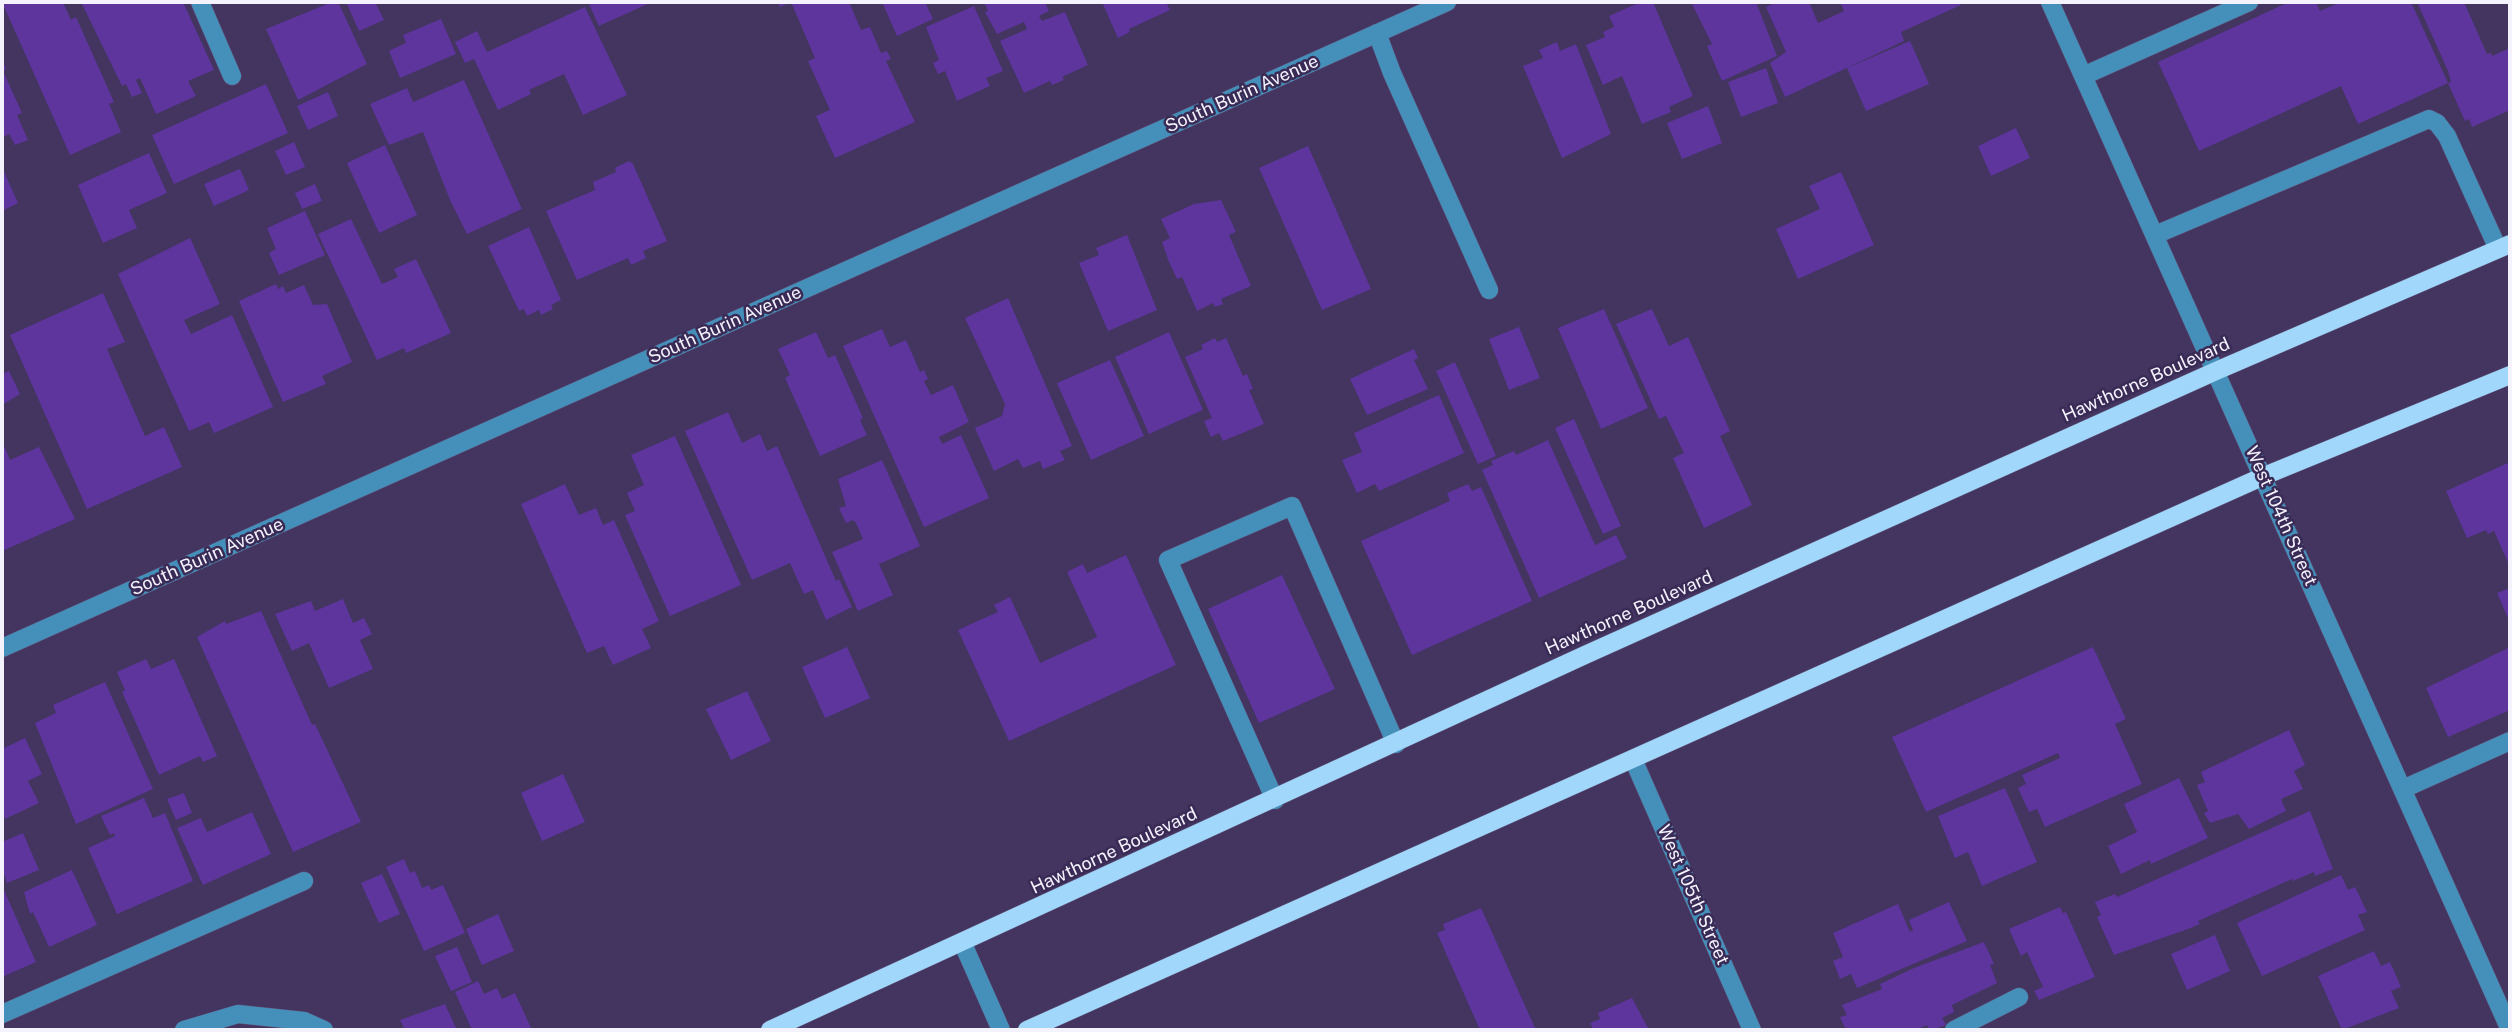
<!DOCTYPE html>
<html>
<head>
<meta charset="utf-8">
<style>
	body { margin:0 }
	#map { position:relative; width:2512px; height:1032px; overflow:hidden; background:#433560; font-family:"Public Sans",sans-serif }
	canvas { display:block }
	.frame { position:absolute; inset:0; border:4px solid #f4f2fd; pointer-events:none }
</style>
</head>
<body>
<div id="map">
<canvas width="2512" height="1032"></canvas>
<div class="frame"></div>
</div>
<script>
const ctx = document.querySelector('canvas').getContext('2d');
ctx.lineJoin = 'round';
function fillPath(path, color) {
  ctx.fillStyle = color;
  ctx.fill(path, 'evenodd');
}
function stroke(path, color, width, dash) {
  ctx.strokeStyle = color;
  ctx.lineWidth = width;
  ctx.lineCap = dash ? 'butt' : 'round';
  ctx.setLineDash(dash || []);
  ctx.stroke(path);
}
function write(font, color, halo, rows, align = 'center') {
  ctx.font = font + ' "Public Sans",sans-serif';
  ctx.lineWidth = 5;
  ctx.setLineDash([]);
  ctx.textBaseline = 'middle';
  ctx.strokeStyle = halo;
  ctx.fillStyle = color;
  for (const [text, x, y, turn = 0] of rows) {
    ctx.save();
    ctx.translate(x, y);
    ctx.rotate((+turn || 0) * Math.PI / 180);
    ctx.textAlign = isNaN(turn) ? turn : align;
    if (halo) ctx.strokeText(text, 0, 0);
    ctx.fillText(text, 0, 0);
    ctx.restore();
  }
}
fillPath(new Path2D(`
	M2,2H63L71,20L76,17L114,102L109,104L121,132L70,155Z
	M81,2H183L214,70L188,81L196,96L156,114L140,78L136,80L142,93L132,97L126,84L122,86Z
	M332,2H338L367,64L298,100L266,29Z
	M346,2H375L384,20L359,31Z
	M588,2H652L599,26Z
	M778,2H849L861,30L870,27L881,53L887,51L891,59L886,61L915,122L835,158L816,116L830,110L808,61L815,58L791,2L780,7Z
	M882,2H925L933,19L897,36Z
	M984,2H1045L1049,11L1039,16L1042,21L1065,12L1088,65L1062,77L1064,80L1052,85L1050,81L1024,93L1000,41L1027,29L1024,22L997,34L985,12L988,11Z
	M1102,2H1166L1170,10L1129,29L1130,32L1118,38Z
	M1641,2H1653L1693,96L1669,107L1671,112L1642,124L1622,76L1603,85L1586,45L1605,37L1603,32L1614,27L1609,16Z
	M1691,2H1756L1777,56L1722,81L1707,46L1712,44Z
	M1776,2H1809L1818,23L1844,11L1840,2H1960L1961,5L1901,32L1904,41L1785,97L1770,63L1786,52L1766,7Z
	M2289,2H2316L2320,11L2341,2H2411L2448,83L2358,124L2341,86L2199,151L2158,62Z
	M2417,2H2464L2487,54L2491,53L2492,56L2510,48V110L2472,127L2469,119L2465,121L2448,83L2451,82L2448,71Z
	M974,6L1003,71L986,78L990,86L957,101L945,71L938,74L933,63L939,60L926,27Z
	M585,7L627,95L583,115L564,74L529,90L531,94L498,110L474,59L465,63L455,42L477,31L487,52Z
	M441,19L456,54L400,78L389,51L406,43L403,35Z
	M1910,41L1929,84L1866,111L1847,68Z
	M1557,42L1560,51L1576,44L1611,134L1562,158L1523,66L1543,58L1539,50Z
	M2,59L6,69L3,71L22,113L17,115L28,140L15,145L9,134L2,138Z
	M1766,68L1778,103L1741,117L1728,82Z
	M464,80L522,209L467,234L450,200L423,132L389,145L370,104L407,88L413,102Z
	M266,84L288,133L174,184L152,135Z
	M328,92L338,116L308,130L297,106Z
	M1708,106L1722,143L1682,159L1667,123Z
	M2016,128L2030,158L1991,176L1978,146Z
	M294,142L305,167L286,175L275,151Z
	M385,145L417,215L379,233L347,163Z
	M1308,146L1371,289L1322,310L1259,168Z
	M149,153L167,193L129,210L137,228L103,243L78,185Z
	M629,161L633,164L667,241L643,251L646,258L631,265L628,258L577,280L546,211L595,190L593,182L616,172L615,168Z
	M2,167L18,203L2,211Z
	M240,169L249,190L214,206L204,184Z
	M1841,172L1874,245L1798,279L1776,229L1820,209L1809,186Z
	M315,184L322,201L302,209L295,193Z
	M1221,200L1236,232L1229,235L1251,286L1221,299L1223,304L1215,307L1213,303L1197,311L1182,277L1177,279L1169,262L1162,242L1170,238L1161,219L1194,204Z
	M305,211L325,255L279,275L269,253L276,249L267,228Z
	M351,219L382,284L398,277L394,269L416,259L451,333L406,353L404,348L377,360L318,234Z
	M529,227L561,300L551,305L553,309L541,315L539,310L527,316L524,309L519,311L488,246Z
	M1127,235L1157,310L1108,331L1079,263L1099,255L1096,248Z
	M190,238L220,304L184,320L191,334L232,315L273,407L214,433L209,422L189,431L118,274Z
	M276,284L278,289L283,286L286,293L304,285L313,305L327,304L352,362L322,376L326,384L283,402L239,301Z
	M103,293L125,342L107,349L145,436L164,427L182,467L87,509L10,335Z
	M1008,298L1072,446L1060,451L1065,460L1043,469L1040,461L1023,468L1018,459L994,471L975,428L1002,416L1005,404L965,318Z
	M1604,309L1648,408L1601,429L1558,328Z
	M1652,309L1669,346L1688,337L1730,431L1720,436L1752,505L1704,528L1673,458L1684,453L1666,416L1659,419L1616,324Z
	M1519,327L1540,378L1509,390L1489,339Z
	M882,329L890,347L906,340L920,372L924,370L928,379L924,381L931,395L953,385L969,422L939,437L942,444L961,435L989,498L924,527L843,346Z
	M816,332L828,358L835,355L863,418L860,420L867,435L820,456L785,378L790,375L778,349Z
	M1169,332L1203,410L1149,434L1115,357Z
	M1215,338L1217,342L1226,338L1243,376L1247,374L1253,389L1249,390L1264,424L1223,441L1219,433L1211,437L1204,421L1212,418L1185,357L1203,349L1201,345Z
	M1414,349L1418,358L1414,360L1428,389L1367,415L1350,379Z
	M1110,360L1144,436L1091,460L1057,383Z
	M1455,362L1496,456L1478,464L1436,371Z
	M9,371L20,394L2,405V374Z
	M1439,395L1464,453L1379,491L1375,484L1357,493L1342,460L1362,452L1354,433Z
	M728,412L742,443L760,434L767,451L777,446L836,581L839,579L852,607L826,620L813,590L804,594L790,563L752,580L685,431Z
	M1574,419L1621,526L1603,534L1555,428Z
	M675,436L741,585L670,616L625,515L635,511L627,493L644,485L631,455Z
	M1548,440L1595,545L1616,535L1627,558L1539,598L1482,470L1493,465L1491,461L1514,451L1516,455Z
	M2,441L10,460L39,447L75,519L2,551Z
	M882,460L920,546L879,564L893,595L858,611L832,552L863,539L856,523L853,520L846,523L839,508L846,506L838,479Z
	M2510,462V567L2494,531L2488,534L2486,530L2467,538L2446,491Z
	M565,484L579,515L596,508L603,525L614,520L659,621L642,629L651,648L613,665L604,646L587,653L521,504Z
	M1468,484L1472,491L1481,487L1532,601L1412,655L1361,541L1450,501L1447,493Z
	M1126,555L1176,665L1009,741L958,630L998,612L994,605L1010,597L1040,663L1097,637L1067,572L1083,564L1087,573Z
	M1282,575L1335,689L1259,723L1208,609Z
	M2510,588V623L2497,593Z
	M343,599L353,623L364,618L372,634L360,640L373,669L329,688L309,643L292,651L275,614L311,601L315,611Z
	M261,611L312,725L315,724L361,822L293,852L197,637L225,621L226,624Z
	M847,647L870,698L825,718L802,667Z
	M2093,647L2126,719L2115,724L2142,784L2045,827L2037,809L2029,812L2018,788L2026,784L2022,775L2060,758L2058,753L1926,812L1892,737Z
	M2510,647V710L2448,737L2426,688Z
	M146,659L151,669L174,659L217,756L203,762L200,756L159,775L122,692L125,690L117,672Z
	M105,682L153,789L76,824L35,723L56,713L53,705Z
	M747,691L771,741L731,760L706,709Z
	M2289,730L2305,765L2294,771L2303,789L2281,799L2286,811L2249,829L2238,814L2210,823L2204,813L2208,811L2197,785L2205,782L2201,772Z
	M25,738L42,774L28,781L39,803L5,819L2,812V749Z
	M563,774L585,822L542,841L521,793Z
	M2179,778L2208,838L2151,864L2150,860L2121,874L2108,846L2137,832L2124,804Z
	M2005,788L2037,862L1982,886L1968,852L1955,858L1938,816Z
	M184,793L192,813L176,820L167,799Z
	M144,798L153,818L165,813L193,881L117,914L88,848L115,836L114,833L110,835L101,816Z
	M2310,811L2333,869L2315,876L2314,872L2293,881L2292,879L2198,921L2200,924L2188,929L2114,955L2097,917L2101,915L2095,902L2115,894L2117,897Z
	M252,812L271,854L203,885L177,828L201,818L207,832Z
	M23,833L39,870L7,883L2,869V842Z
	M404,859L410,873L415,871L422,888L429,885L431,890L443,885L465,933L424,951L386,867Z
	M72,870L97,925L49,947L33,912L30,914L24,892Z
	M382,874L400,914L379,923L361,883Z
	M2341,875L2348,890L2355,887L2367,912L2358,915L2365,930L2262,976L2237,923Z
	M2,886L36,962L2,977Z
	M1949,902L1967,941L1857,988L1851,974L1840,979L1833,961L1843,957L1833,933L1898,904L1910,932L1913,930L1909,920Z
	M2060,907L2063,913L2066,912L2095,977L2039,1000L2034,991L2043,987L2027,952L2021,956L2009,929Z
	M1481,908L1536,1030H1480L1437,933L1445,930L1443,924Z
	M498,914L514,951L482,965L466,929Z
	M2215,935L2230,971L2187,990L2171,954Z
	M1984,942L1994,964L1990,965L1997,983L1952,1005L1954,1012L1942,1018L1946,1025L1933,1030H1929L1927,1025L1915,1030H1846L1840,1017L1847,1015L1842,1005L1882,989L1880,984L1914,968Z
	M457,947L472,982L451,991L435,956Z
	M2374,951L2381,966L2390,962L2401,987L2391,991L2399,1008L2342,1030L2318,976Z
	M478,981L484,994L497,988L502,999L515,993L532,1030H472L455,992Z
	M1632,998L1649,1030H1594L1590,1023L1600,1019L1598,1013Z
	M445,1004L457,1030H405L400,1020Z`), '#5d359c');
const minor = new Path2D(`
	M200,2L232,76
	M2050,2L2510,1030
	M1377,33L1392,73L1489,290
	M2083,76L2249,2
	M2155,235L2429,119L2437,123L2447,136L2498,249
	M2,648L1447,2
	M1633,759L1752,1030
	M2403,789L2510,741
	M1275,800L1168,560L1292,506L1396,744
	M963,944L1001,1030
	M2,1014L304,881
	M184,1030L238,1014L304,1021L324,1030
	M1954,1030L2019,997`);
const major = new Path2D(`
	M770,1030L1585,655L2216,371L2510,244
	M1027,1030L2264,476L2510,375`);
stroke(minor, '#5f5379', 19);
stroke(major, '#5f5379', 19);
stroke(minor, '#4590bb', 18);
stroke(major, '#a0d7fa', 18);
write('18px', '#f4f2fd', '#392b55', [
	["South Burin Avenue",1242,94,-24],
	["South Burin Avenue",725,325,-24],
	["Hawthorne Boulevard",2146,380,-24],
	["West 104th Street",2281,516,66],
	["South Burin Avenue",207,557,-24],
	["Hawthorne Boulevard",1629,613,-24],
	["Hawthorne Boulevard",1114,851,-25],
	["West 105th Street",1693,895,66]
]);
</script>
</body>
</html>
